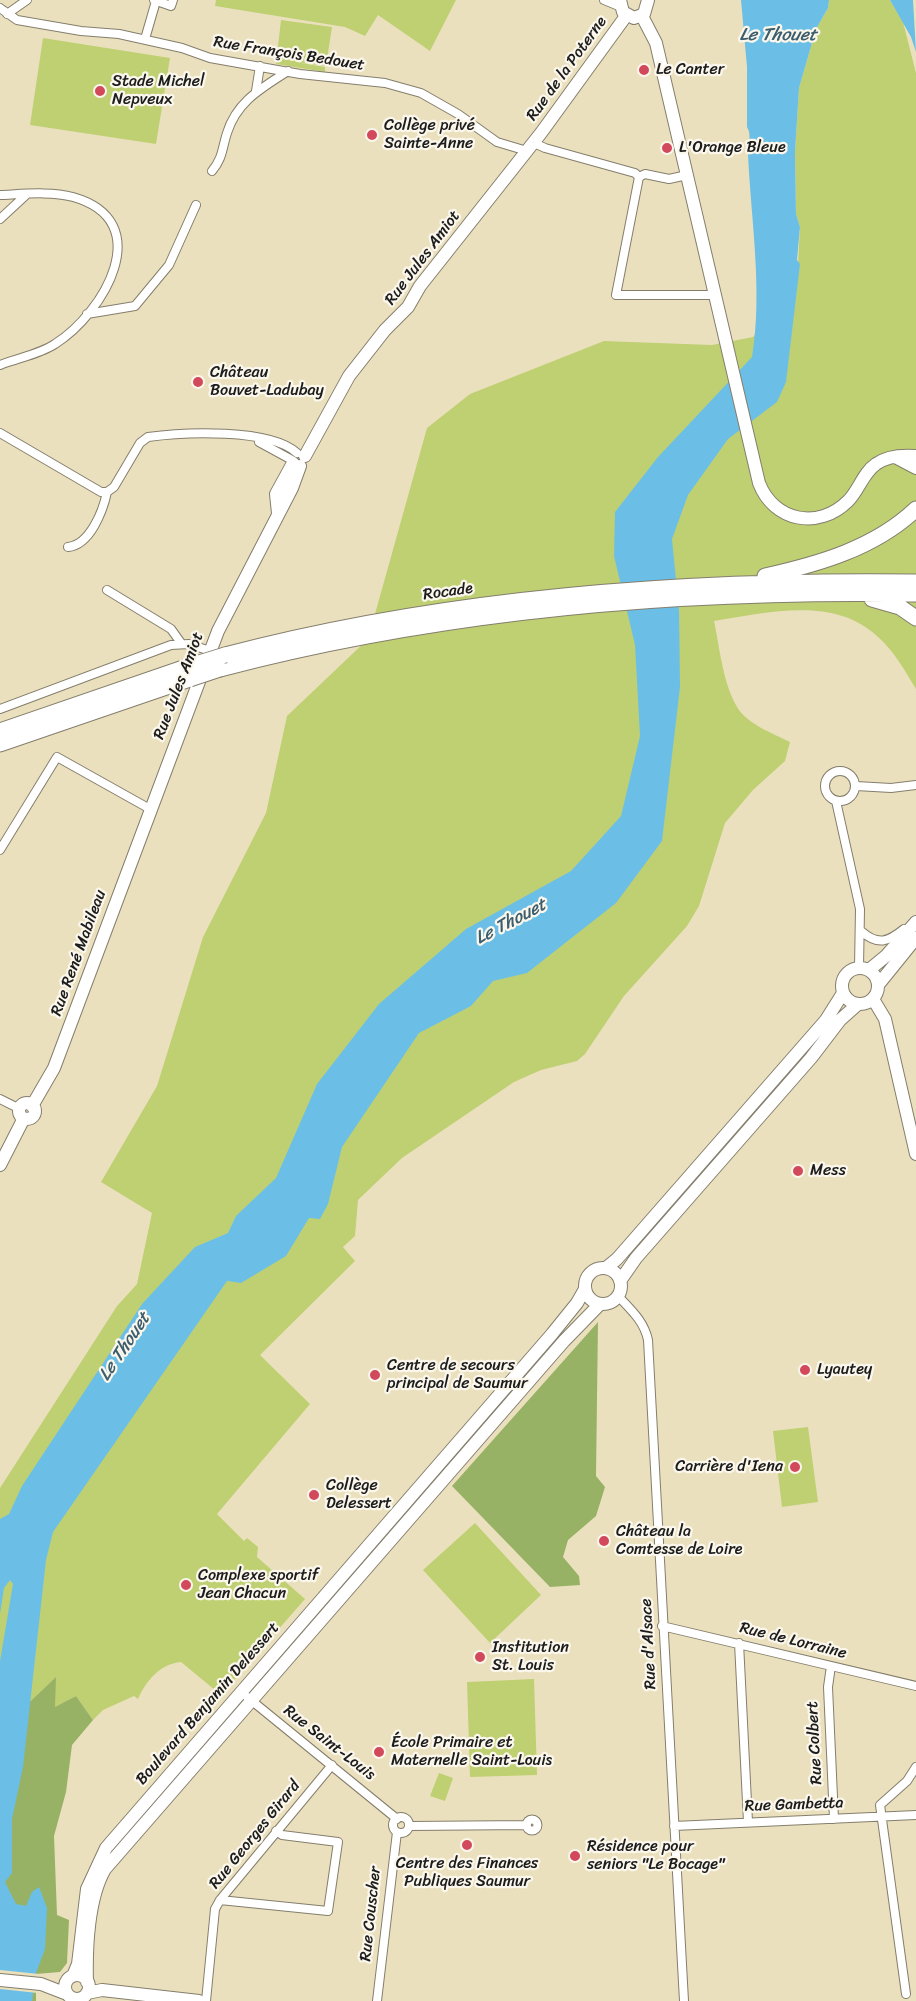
<!DOCTYPE html>
<html>
<head>
<meta charset="utf-8">
<style>
	body { margin:0 }
	canvas { display:block; background:#ebe0bd }
</style>
</head>
<body>
<canvas width="916" height="2001"></canvas>
<script>
const ctx = document.querySelector('canvas').getContext('2d');
ctx.lineJoin = 'round';
function fillPath(path, color) {
  ctx.fillStyle = color;
  ctx.fill(path, 'evenodd');
}
function stroke(path, color, width, dash) {
  ctx.strokeStyle = color;
  ctx.lineWidth = width;
  ctx.lineCap = dash ? 'butt' : 'round';
  ctx.setLineDash(dash || []);
  ctx.stroke(path);
}
function write(font, color, halo, rows, align = 'center') {
  ctx.font = font + ' Sriracha,sans-serif';
  ctx.lineWidth = 4.5;
  ctx.setLineDash([]);
  ctx.textBaseline = 'middle';
  ctx.strokeStyle = halo;
  ctx.fillStyle = color;
  for (const [text, x, y, turn = 0] of rows) {
    ctx.save();
    ctx.translate(x, y);
    ctx.rotate((+turn || 0) * Math.PI / 180);
    ctx.textAlign = isNaN(turn) ? turn : align;
    if (halo) ctx.strokeText(text, 0, 0);
    ctx.fillText(text, 0, 0);
    ctx.restore();
  }
}
fillPath(new Path2D(`
	M216,0H456L430,51L378,15L365,36L345,27L215,6Z
	M829,0H890L903,22L916,73V689C905,671 894,651 878,637C834,595 767,613 714,621C720,649 723,686 739,710C750,725 774,734 790,742L785,761L753,790L725,823L699,906L687,926L624,996L585,1054L577,1061L541,1070L514,1082L402,1158L358,1200L355,1236L343,1247L355,1261L260,1355L310,1404L217,1514L244,1541L247,1538L258,1547L257,1557L305,1599L221,1695L181,1662C160,1664 146,1681 138,1699L134,1696L103,1710L93,1720L76,1696L54,1708L55,1678L0,1730V1488L117,1306L137,1284L152,1213L101,1182L157,1086L203,937L266,813L287,716L368,639L427,428L470,394L604,341L712,345L753,337L797,282L800,227L796,214L795,152L799,88L816,29L828,8Z
	M281,20L332,27L326,66L295,62L325,67V72L276,64Z
	M43,38L170,58L156,144L30,125Z
	M808,1427L818,1502L782,1507L773,1431Z
	M475,1523L541,1595L490,1643L423,1570Z
	M534,1679L537,1775L470,1777L467,1682Z
	M439,1773L453,1778L445,1801L430,1796Z`), '#bfd073');
fillPath(new Path2D(`
	M598,1322L596,1476L605,1487L596,1516L568,1540L563,1557L579,1576L580,1585L550,1587L452,1486Z
	M56,1677L55,1707L76,1696L93,1720L72,1745L66,1792L54,1836L57,1915L69,1920L67,1963L60,1972L36,1974V2001H0V1730Z`), '#97b265');
fillPath(new Path2D(`
	M741,0H829L828,8L816,29L799,88L795,152L796,214L800,227L797,260L800,264L786,382L777,402L728,439L688,495L672,539L679,611L680,687L662,841L616,903L527,973L493,981L471,1006L419,1033L342,1147L328,1204L320,1219L309,1218L286,1256L241,1283L227,1281L53,1532L46,1560L23,1767L12,1819V1873L5,1882L16,1904L26,1906L32,1892L39,1887L47,1908L45,1949L36,1973L32,2001H0V1661L13,1584L10,1580L4,1588L0,1614V1519L9,1514L22,1486L142,1304L195,1247L228,1233L236,1216L276,1178L317,1084L379,1004L466,929L571,871L621,816L640,736L635,645L614,556L615,512L658,457L752,357C763,291 751,221 748,154C748,145 752,135 747,127V67Z
	M890,0H913L916,52L911,37Z`), '#6bbfe7');
fillPath(new Path2D(`
	M0,1970L39,1974L38,1993L0,1989Z`), '#ebe0bd');
const street = new Path2D(`
	M154,0L171,6L173,0
	M604,0L621,7
	M0,8L17,20L81,31L119,34L182,48L210,58L300,74L385,83L421,93L458,114L497,142L527,151
	M7,14L27,0
	M145,39L156,1
	M256,91L260,66
	M534,143L545,148L635,173L639,177
	M212,171C223,158 222,148 227,133C237,101 262,88 288,71
	M639,177L616,295H715
	M639,177L645,174L669,179L687,175
	M0,195C23,194 51,191 73,197C158,221 104,313 55,344C40,354 18,358 0,365
	M0,219L27,194
	M87,314L135,306L169,265L196,205
	M0,433L101,492H107L114,487L140,443L148,437C183,432 270,428 297,453
	M259,442L292,460
	M68,547C90,545 103,511 107,492
	M107,590L171,629L181,643
	M0,709L171,645L189,644L210,651
	M825 786a15 15 0 1 1 30 0a15 15 0 1 1-30 0Z
	M856,786L891,788L916,785
	M836,801L860,909L859,967
	M0,850L57,757L150,809
	M861,931C878,946 888,942 904,929
	M0,1099L20,1109
	M618,1296C631,1310 644,1321 648,1340L684,2001
	M662,1626L916,1686
	M739,1643L748,1822
	M831,1666L828,1687L834,1819
	M241,1692L397,1819
	M393 1825a8 8 0 1 1 16 0a8 8 0 1 1-16 0Z
	M526.5 1825a5.5 5.5 0 1 1 11 0a5.5 5.5 0 1 1-11 0Z
	M409,1826L527,1825
	M674,1826L916,1815
	M220,1900L328,1911L338,1842L282,1835L276,1831
	M906,1994L880,1805L907,1781L916,1767
	M206,2001L215,1909L220,1900L332,1765
	M377,2001L397,1832`);
const secondary = new Path2D(`
	M620,0L623,12L634,18L644,14L648,0
	M642,16L656,43L759,483C774,522 819,530 848,501C859,490 863,473 876,464C887,456 903,455 916,456
	M305,456L349,376L385,330L408,307L420,286L541,133L626,16
	M897,458L916,468
	M278,513L276,494L293,463
	M842 986a18 18 0 1 1 36 0a18 18 0 1 1-36 0Z
	M869,970L886,956L916,922
	M878,985L916,938
	M873,999L885,1019L916,1154
	M19 1111a8 8 0 1 1 16 0a8 8 0 1 1-16 0Z
	M32,1106L54,1068L218,631L292,488L300,466
	M0,1165L24,1118
	M585 1286a18 18 0 1 1 36 0a18 18 0 1 1-36 0Z
	M606,1268L617,1259L826,1020L843,993
	M620,1281L636,1258L811,1058L840,1020L858,1004
	M65 1987a12 12 0 1 1 24 0a12 12 0 1 1-24 0Z
	M73,1976L78,1964L87,1889L106,1848L552,1334L577,1303L585,1289
	M0,1980L41,1984L67,1994
	M87,1982C86,1949 88,1898 105,1869L564,1341L600,1304
	M87,1993L102,1990L199,2001`);
const highway = new Path2D(`
	M765,576C819,564 875,548 916,509
	M872,599L900,607L916,618
	M225,655C449,596 685,579 916,582
	M220,669C444,610 685,590 916,594
	M0,731L186,667
	M0,744L190,679`);
stroke(street, '#847e6c', 10);
stroke(secondary, '#847e6c', 14);
stroke(highway, '#847e6c', 17);
stroke(street, '#fff', 8);
stroke(secondary, '#fff', 12);
stroke(highway, '#fff', 15);
const highwayBridge = new Path2D(`
	M186,667L225,655
	M190,679L220,669`);
stroke(highwayBridge, '#847e6c', 17, []);
stroke(highwayBridge, '#fff', 15);
for (const [x, y, r, color] of [
	[644,70,6,"#d1495b"],
	[100,91,6,"#d1495b"],
	[372,135,6,"#d1495b"],
	[667,148,6,"#d1495b"],
	[198,382,6,"#d1495b"],
	[798,1171,6,"#d1495b"],
	[805,1370,6,"#d1495b"],
	[375,1375,6,"#d1495b"],
	[795,1467,6,"#d1495b"],
	[314,1495,6,"#d1495b"],
	[604,1541,6,"#d1495b"],
	[186,1585,6,"#d1495b"],
	[480,1657,6,"#d1495b"],
	[379,1752,6,"#d1495b"],
	[467,1845,6,"#d1495b"],
	[575,1856,6,"#d1495b"]
]) {
  const dot = new Path2D();
  dot.arc(x, y, r, 0, 2 * Math.PI);
  ctx.fillStyle = color;
  ctx.fill(dot);
  stroke(dot, '#fbf7ec', 2);
}
write('16px', '#1c1c1c', '#fbf7ec', [
	["Rue François Bedouet",289,54,9],
	["Rue de la Poterne",567,69,-54],
	["Rue Jules Amiot",423,258,-53],
	["Rocade",448,592,-8],
	["Rue Jules Amiot",179,686,-69],
	["Rue René Mabileau",79,953,-70],
	["Rue de Lorraine",793,1641,14],
	["Rue d'Alsace",649,1644,-93],
	["Boulevard Benjamin Delessert",208,1704,-49],
	["Rue Saint-Louis",329,1743,38],
	["Rue Colbert",815,1743,-93],
	["Rue Gambetta",794,1805,-2],
	["Rue Georges Girard",255,1835,-51],
	["Rue Couscher",371,1914,-84]
]);
write('16px', '#1c1c1c', '#fbf7ec', [
	["Le Canter",656,70],
	["Stade Michel",112,82],
	["Nepveux",112,100],
	["Collège privé",384,126],
	["Sainte-Anne",384,144],
	["L'Orange Bleue",679,148],
	["Château",210,373],
	["Bouvet-Ladubay",210,391],
	["Mess",810,1171],
	["Centre de secours",387,1366],
	["principal de Saumur",387,1384],
	["Lyautey",817,1370],
	["Carrière d'Iena",783,1467,"right"],
	["Collège",326,1486],
	["Delessert",326,1504],
	["Château la",616,1532],
	["Comtesse de Loire",616,1550],
	["Complexe sportif",198,1576],
	["Jean Chacun",198,1594],
	["Institution",492,1648],
	["St. Louis",492,1666],
	["École Primaire et",391,1743],
	["Maternelle Saint-Louis",391,1761],
	["Résidence pour",587,1847],
	["seniors \"Le Bocage\"",587,1865],
	["Centre des Finances",467,1864,"center"],
	["Publiques Saumur",467,1882,"center"]
], 'left');
write('italic 18px', '#3c5d6d', '#fbf7ec', [
	["Le Thouet",778,35],
	["Le Thouet",511,922,-28],
	["Le Thouet",125,1347,-56]
]);
</script>
</body>
</html>
